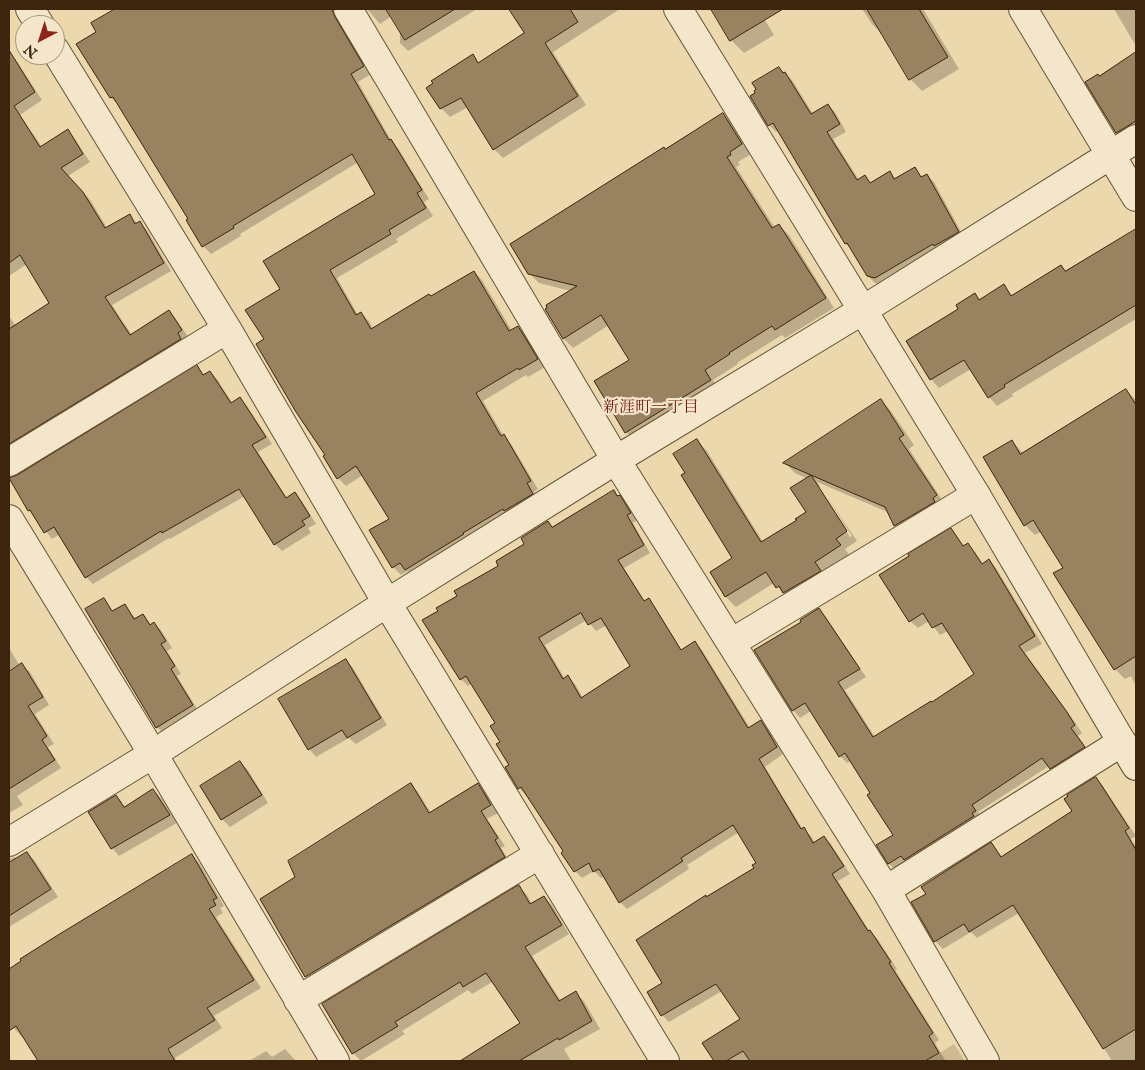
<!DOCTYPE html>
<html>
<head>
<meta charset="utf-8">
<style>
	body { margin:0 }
	#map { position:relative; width:1145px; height:1070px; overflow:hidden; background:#ecd8ad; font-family:"IM FELL English",serif }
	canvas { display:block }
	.frame { position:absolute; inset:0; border:10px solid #3c250c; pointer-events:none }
	.north { position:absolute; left:15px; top:15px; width:50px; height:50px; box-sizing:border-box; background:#f3e6ca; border:1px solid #aa997e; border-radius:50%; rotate:220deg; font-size:14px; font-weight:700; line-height:20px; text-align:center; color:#3c250c }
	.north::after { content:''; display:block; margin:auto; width:18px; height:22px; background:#8f2418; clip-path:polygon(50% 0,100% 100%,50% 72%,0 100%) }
</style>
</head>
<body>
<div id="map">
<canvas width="1145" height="1070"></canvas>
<div class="frame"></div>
<div class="north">N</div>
</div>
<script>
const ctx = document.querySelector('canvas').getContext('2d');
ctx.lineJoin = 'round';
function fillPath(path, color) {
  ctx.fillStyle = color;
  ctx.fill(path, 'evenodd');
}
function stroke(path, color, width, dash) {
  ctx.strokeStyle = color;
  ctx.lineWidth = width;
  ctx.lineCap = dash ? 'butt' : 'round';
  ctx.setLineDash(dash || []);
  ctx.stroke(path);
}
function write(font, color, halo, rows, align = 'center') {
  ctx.font = font + ' "IM FELL English","Noto Serif JP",serif';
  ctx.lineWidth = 4.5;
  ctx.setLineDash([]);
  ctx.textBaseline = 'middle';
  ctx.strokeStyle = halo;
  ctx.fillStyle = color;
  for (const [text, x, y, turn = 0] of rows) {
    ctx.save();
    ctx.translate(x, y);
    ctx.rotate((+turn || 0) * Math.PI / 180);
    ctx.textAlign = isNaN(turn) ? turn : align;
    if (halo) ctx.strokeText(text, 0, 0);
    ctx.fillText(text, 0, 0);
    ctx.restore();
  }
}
fillPath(new Path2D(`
	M954,1044L965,1061H927Z`), '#ceba92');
fillPath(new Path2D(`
	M117,9L123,15L133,9H342L340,17L342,26L371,74L358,82L392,142L398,148L429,199L424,202L433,216L396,239L398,242L337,278L358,315L361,313L369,321L373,329L474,272L482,280L512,331L518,327L526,335L545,367L528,377L526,375L483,401L503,435L511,444L538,489L534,492L540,502L414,576L408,571L401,575L393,567L391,519L363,475L346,486L338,478L325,457L326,455L265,339L282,290L377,194L357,163L240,234L241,236L211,254L203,246L189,219L119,105L111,98L98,32L93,24Z
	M367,9H477L408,51L400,43V30L392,16L380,24Z
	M511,9H620L553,52L586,105L503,158L494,149L468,107L450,117L441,108L428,88L472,56L480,64L526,33Z
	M712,9H758L774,35L744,53L731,40Z
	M862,9H923L959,69L922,91L910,79L884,36L872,24Z
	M1114,9H1136V46Z
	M1136,54V138L1127,143L1117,132L1099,77Z
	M10,55L18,63L42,100L20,115L42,147L68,131L75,139L90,162L68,176L91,201L107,228L129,215L137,223H140L147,230L171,271L112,305L132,335L169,311L176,319L189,338L9,456V316L16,326L51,303L27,264L9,276V114L10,113L9,111V56Z
	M779,68L792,80L813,114L828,105L835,112L846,132L833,139L859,180L865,177L871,183L890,172L896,179L914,168L923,178L927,175L934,182L965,239L883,285L875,283L868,276L852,249L846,244L779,130L776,132L769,125L756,93Z
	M723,115L733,124L751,154L738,162L740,165L736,167L775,228L779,225L789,235L834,308L785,338L782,335L737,363L738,364L713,380L719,390L636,442L626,432L631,360L609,325L573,348L564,339L546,310L571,291L539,283L529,273L666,150Z
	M1135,245L1136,248V319L1012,394L1013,396L997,406L989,397L971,369L939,388L931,379L960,310L975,295L980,300L1003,286L1013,296L1061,266L1066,272Z
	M197,367L205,376L210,372L217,379L233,404L240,399L247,406L272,444L258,452L287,498L295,493L302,501L316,524L308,528L311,533L282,551L275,544L245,496L170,539L169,538L93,584L86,577L60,534L52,539L29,510L18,477Z
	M1126,390L1136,400V582L1129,586L1136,598V686L1131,676L1125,679L1115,669L1064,568L1042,531L1035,535L1025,525L1012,441L1023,453Z
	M881,400L891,411L914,445L909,449L946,506L906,536L895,525L890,513L817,482L857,541L845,549L850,556L787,597L774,583L736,607L726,597L711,572L734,559L687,473L697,441L707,451L763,542L798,521L807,512L808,479L795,473L785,463ZM820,486L852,536L850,537L818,488Z
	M614,492L626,504L637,520L633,523L650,553L624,568L645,602L649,600L655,607L682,651L695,643L702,650L750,728L761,722L768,729L783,754L765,767L803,830L804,829L811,836L815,843L824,837L831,844L850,874L838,881L870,932L877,938L897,969L895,970L939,1040L935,1043L945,1060L944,1061H715L704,1043L742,1019L722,991L669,1022L662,1015L664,984L706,898L755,868L758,863L739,832L687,865L689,869L627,909L620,902L605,876L601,878L594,871L582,878L575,871L565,852L527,794L526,795L519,788L501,742L497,724L472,683L468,686L461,679L439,611L526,545L548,522L553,528ZM587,620L596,631L607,625L632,666L583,698L575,684L568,677L565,679L545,645Z
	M951,530L965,547L968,545L975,552L983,564L989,560L996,568L1042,644L1025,653L1074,721L1082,733L1078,736L1091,755L1058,775L1049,766L978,812L982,819L897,871L889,864L878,846L895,836L872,793L851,761L847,763L840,756L811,711L800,718L793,710L756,650L803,622L819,610L826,617L866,677L845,690L875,737L932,704L975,674L948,631L940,635L929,621L918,628L910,621Z
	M103,600L113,612L124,605L136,619L143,615L151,625L154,624L161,630L172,648L167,651L181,674L177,676L199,712L164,734L157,727Z
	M9,648L20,666L22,665L30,672L49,705L35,714L54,744L48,747L61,768L17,796L23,805L9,813Z
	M346,660L353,668L387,725L356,744L349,738L316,757L309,749Z
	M240,762L248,770L268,803L230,827L222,819Z
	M1096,779L1103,786L1136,836L1131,839L1136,847V1061H1112L1019,913L977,938L971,932L943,949L935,941L927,894L991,844L1002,857L1074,811Z
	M410,784L418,792L431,813L478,785L485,792L498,813L487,819L505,846L501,848L511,864L314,984L306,977L261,899L297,878Z
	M153,790L161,798L177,823L119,856L112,848L116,797L126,808Z
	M27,853L35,861L58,897L9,927V859L15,857L17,860Z
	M192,856L200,864L224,906L220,908L223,913L216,917L261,988L214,1016L222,1028L175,1058L177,1061H39L23,1035L21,1036L12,1026L9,1027V970L59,936Z
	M519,887L527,895L532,904L544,897L552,905L569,934L532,956L561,1001L575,993L584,1001L600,1029L564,1049L571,1061H462L522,1023L494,981L472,994L468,990L402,1031L405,1034L361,1061L353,1053Z
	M285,1049L296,1061H249L266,1051L272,1057Z`), '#0003');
const building = new Path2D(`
	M115,9H332L335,17L364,66L351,74L389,140L391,139L422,190L417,193L426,208L389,230L391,234L330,270L356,315L361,312L371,329L429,294L431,296L474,271L509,331L518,326L538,359L519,370L518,368L476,393L501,436L504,434L531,481L527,483L533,494L504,511L503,509L463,533L464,534L405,570L400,563L392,568L369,530L389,519L356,466L337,479L323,456L325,455L296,412L256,344L264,339L245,310L280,289L263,261L375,194L352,154L233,226L234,228L202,247L186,220L188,219L113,97L110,98L76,44L96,32L91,23Z
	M386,9H455L405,40Z
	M509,9H570L578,22L545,43L578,96L493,150L461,98L440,109L426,88L433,83L431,81L473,54L478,63L524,33Z
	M711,9H783L730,41Z
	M867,9H919L948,57L909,80Z
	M9,50L35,92L14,106L40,147L68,129L83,154L61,168L83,192L105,228L130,214L135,224L140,221L164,263L105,297L130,335L169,310L182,330L178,333L181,339L9,444V329L49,303L20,255L9,263Z
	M1136,52V121L1116,133L1085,82L1098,74L1099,76Z
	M779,67L783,73L785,72L811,114L828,104L840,124L827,132L857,180L865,175L870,183L890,171L894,179L915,167L921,177L927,174L959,232L934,246L933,244L875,278L867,276L847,243L845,244L773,123L768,126L750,96L755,93L754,91L756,89L752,83Z
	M723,113L742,144L730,152L731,155L727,157L772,228L779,224L826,298L775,330L772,326L729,353L730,354L705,370L711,380L625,433L594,381L629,360L601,315L563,339L545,309L547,308L546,305L577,286L528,274L510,244L664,147L665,149Z
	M1136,229V305L1004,385L1005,387L988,398L964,360L930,380L906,341L958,309L956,305L975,293L979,300L1004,284L1011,296L1061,265L1065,271Z
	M197,365L203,375L210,371L231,403L240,397L266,437L252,445L286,498L295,492L310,516L302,521L305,525L274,545L239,489L162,533L161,531L85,578L54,527L44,533L30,510L28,511L9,478L17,475Z
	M1126,389L1136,405V656L1114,670L1053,573L1063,568L1033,520L1024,526L983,457L1012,440L1020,454Z
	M881,399L904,435L899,438L937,495L933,498L935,502L894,526L885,507L783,463Z
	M697,439L761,542L797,520L795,519L806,512L790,488L811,475L847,531L836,539L841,545L815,562L821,571L783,593L779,586L776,588L766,572L725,597L710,572L732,558L681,475L685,473L673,454Z
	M614,490L617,496L620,495L631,513L627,515L644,545L618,560L644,601L649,598L681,650L695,641L748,728L761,720L762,722L777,747L759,759L801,829L804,827L813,843L824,836L844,866L832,874L868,931L870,930L891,962L889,963L933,1033L929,1036L939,1053L925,1061H750L743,1051L726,1061H714L702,1043L740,1019L716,984L661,1016L647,992L662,983L636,940L706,895V897L754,868L752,865L756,863L733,825L681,858L683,861L619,903L599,869L593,872L589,863L574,872L561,853L563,851L521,787L518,789L505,767L509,765L496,744L500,742L490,726L495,723L466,676L460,680L422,620L438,611L436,608L457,596L454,591L498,566L496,561L524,544L521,538L548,521L552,527ZM581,613L588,625L601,618L630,666L581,698L568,675L563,679L539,638Z
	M951,528L963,546L968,543L982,564L989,559L1035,636L1019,646L1067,712L1075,725L1071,728L1085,747L1050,769L1042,758L972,805L976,811L972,813L974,816L904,860L901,856L888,864L876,845L893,835L867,795L870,793L845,753L839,757L805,703L792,711L754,650L801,622L800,620L819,608L860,669L838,682L873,737L931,701L932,702L974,674L942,623L932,628L923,613L909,622L879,575L909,556L908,554Z
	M104,598L112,611L125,604L134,619L143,614L150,625L154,622L166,641L161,644L175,666L171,669L193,705L156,728L85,609Z
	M346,659L381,718L347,738L342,730L308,750L278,699Z
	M22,663L43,697L28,706L47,736L42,740L55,760L9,789V672Z
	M240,761L262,795L221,820L200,786Z
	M1096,777L1129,828L1125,831L1136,850V1029L1103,1049L1013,905L969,932L964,924L934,942L911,902L926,894L921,887L991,842L1001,857L1072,811L1064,799L1068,796L1067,795Z
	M411,783L429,813L478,783L491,805L481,811L498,838L495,840L505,857L305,977L260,899L295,877L288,861Z
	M153,789L170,815L111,849L88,812L116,795L124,807Z
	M27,852L51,889L9,916V863Z
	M192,854L217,898L213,900L216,905L209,909L254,980L207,1008L215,1020L168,1049L175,1061H38L16,1026L9,1031V969L21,961L20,959L58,935Z
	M519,885L530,904L544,896L562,925L525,947L559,1001L576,991L592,1021L559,1040L558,1038L519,1061H460L520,1023L486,973L463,987L460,982L395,1022L398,1026L352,1054L322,1004Z`);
fillPath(building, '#988260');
stroke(building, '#3c250c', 1);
const minor = new Path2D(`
	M30,9L40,25
	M348,9L616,460L886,890L985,1061
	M1023,9L1136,197
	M55,50L227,329L387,603L665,1061
	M9,462L227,329
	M9,519L153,754L335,1061
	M731,643L976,495
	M9,842L153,754L387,603L616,460L863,310L1136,139
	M886,890L1122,742
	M298,1000L540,854`);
const tertiary = new Path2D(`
	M678,9L976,495L1136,766`);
stroke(minor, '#685234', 30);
stroke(tertiary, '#685234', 30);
stroke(minor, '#f3e6ca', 28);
stroke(tertiary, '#f3e6ca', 28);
write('16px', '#7a1f14', '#f3e6ca', [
	["新涯町一丁目",651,409]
]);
</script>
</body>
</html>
